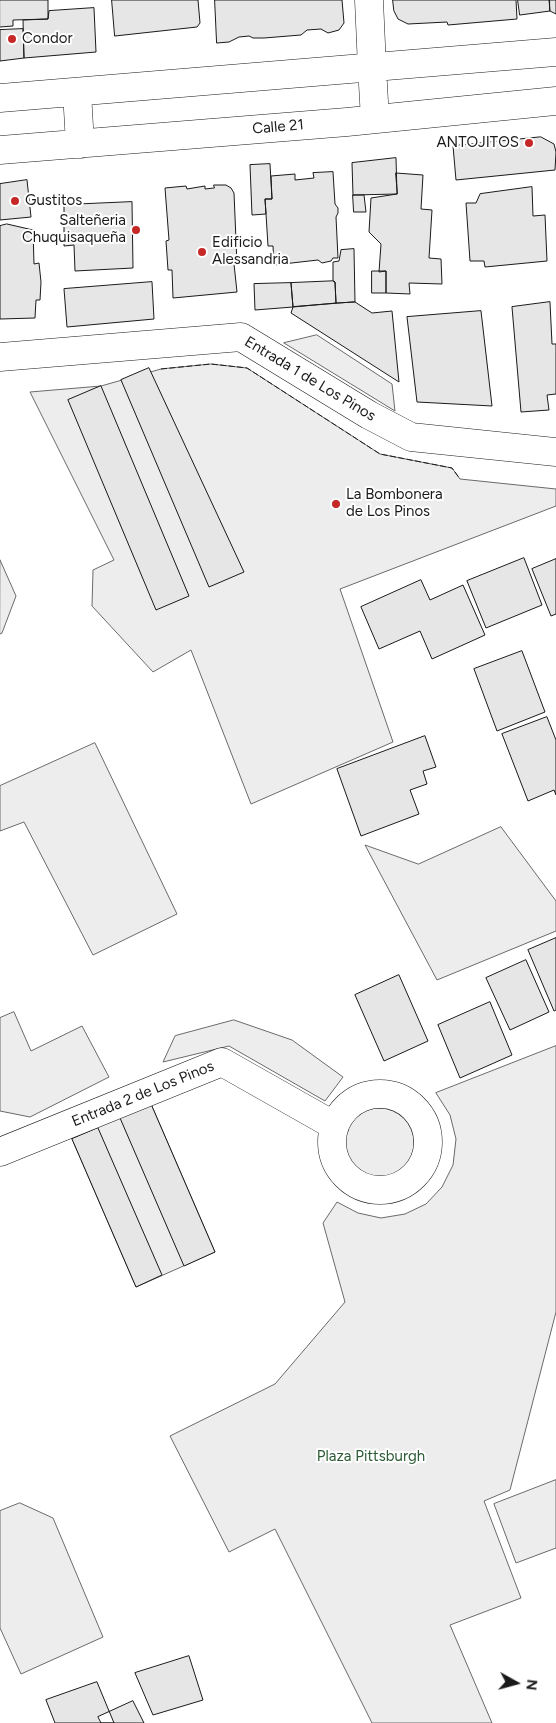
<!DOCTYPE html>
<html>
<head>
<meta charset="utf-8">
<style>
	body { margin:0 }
	#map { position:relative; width:556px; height:1723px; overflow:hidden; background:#fff; font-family:Figtree,sans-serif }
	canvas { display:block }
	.north { position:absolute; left:491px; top:1658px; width:50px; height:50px; -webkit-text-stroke:4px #fff; paint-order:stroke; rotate:97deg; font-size:14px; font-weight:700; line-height:20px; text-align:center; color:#1a1a1a }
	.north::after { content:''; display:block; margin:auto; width:18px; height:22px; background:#1a1a1a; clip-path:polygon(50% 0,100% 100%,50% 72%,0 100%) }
</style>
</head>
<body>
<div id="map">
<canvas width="556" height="1723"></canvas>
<div class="north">N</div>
</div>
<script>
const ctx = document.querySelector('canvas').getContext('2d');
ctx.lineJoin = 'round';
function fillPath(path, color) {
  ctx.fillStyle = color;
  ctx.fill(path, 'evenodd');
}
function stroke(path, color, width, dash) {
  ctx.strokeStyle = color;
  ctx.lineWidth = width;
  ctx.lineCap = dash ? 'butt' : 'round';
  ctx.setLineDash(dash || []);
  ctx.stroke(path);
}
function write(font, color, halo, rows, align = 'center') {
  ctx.font = font + ' Figtree,sans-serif';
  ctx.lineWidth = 4;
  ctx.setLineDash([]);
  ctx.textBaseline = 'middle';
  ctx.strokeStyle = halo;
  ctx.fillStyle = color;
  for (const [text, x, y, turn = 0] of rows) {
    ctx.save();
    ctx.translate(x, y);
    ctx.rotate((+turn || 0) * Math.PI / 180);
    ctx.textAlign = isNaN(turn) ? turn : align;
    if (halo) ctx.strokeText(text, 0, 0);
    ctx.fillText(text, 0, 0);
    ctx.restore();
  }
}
const built = new Path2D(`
	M317,335L392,384L395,411L284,343Z
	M211,364L247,368L380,454L452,468L460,479L556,489V506L340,589L393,742L251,804L191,650L153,672L92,606L93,570L114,560L30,392L101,386L161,369Z
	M0,560L16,596L2,633L0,634Z
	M95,743L177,914L93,955L24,822L0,831V786Z
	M501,827L556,901V931L437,980L365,845L418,864Z
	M14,1012L31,1051L82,1026L109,1077L30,1117L0,1111V1018Z
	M234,1020L292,1040L343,1077L325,1101L229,1046L163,1062L175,1036Z
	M556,1046V1312L510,1490L484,1501L521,1598L450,1625L492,1723H372L275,1529L229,1552L170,1436L275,1384L345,1302L323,1223L337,1202L358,1213L381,1218L405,1214L426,1204L442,1187L453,1165L456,1139L450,1115L436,1093Z
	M151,1104L215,1252L136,1287L72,1139Z
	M344 1143a35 35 0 1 1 70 0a35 35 0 1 1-70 0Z
	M556,1480V1548L516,1563L494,1504Z
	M20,1503L53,1518L103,1637L21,1674L0,1628V1511Z`);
fillPath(built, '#ededed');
stroke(built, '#6a6a6a', 1);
const building = new Path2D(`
	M0,0H48V19L13,20V26L0,27Z
	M112,0H198L200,23L197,27L115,36Z
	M215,0H342L344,23L339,30L328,33L321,29L307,30L301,35L264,38H253L249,36L239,37L229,42L217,43Z
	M393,0H516L517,19L448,25L447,22L408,24L398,19L394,11Z
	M518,0H549L550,11L520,15Z
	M550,0H556V14L550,11Z
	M94,8L96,52L24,58L23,20L48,19L49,11Z
	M23,29L24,58L0,61V30Z
	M541,137L554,144L556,152L555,170L456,180L453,146Z
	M396,158L397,194L353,195L352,163Z
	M270,164L272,199H265L266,214L252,215L250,165Z
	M333,172L335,204L338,208V213L336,217L338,258H333L331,261L322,263L318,260L274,265L273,246H268L266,214L265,199H272L271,176L295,174V180L314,178L313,173Z
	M396,173L423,175L421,209L432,210L429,258L441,259L442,284L409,283L410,294L386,293V271L379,272L381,244L369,232L371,198L397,194Z
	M27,180L31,217L0,220V184Z
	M214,185H226L231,188L234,193L237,264H234L237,292L173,298L172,270H168L166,241L169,240L165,188L186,186L187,189L205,186V189L214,188Z
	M532,187L533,216L545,215L547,261L485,267L484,261H470L466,203H476L480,194Z
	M353,195H364L366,212H354Z
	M132,202L133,268L75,271L74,245L64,246V205Z
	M7,224L33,230L34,264L39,263L41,282L40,300H36L35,318L0,319V226Z
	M354,249L355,302L336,303L335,282L333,281V262L339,261L341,250Z
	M372,271H386V293H372Z
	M333,281L335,282L336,303L293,307L291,283Z
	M152,282L154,319L67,327L64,289Z
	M291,283L293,307L255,310L254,284Z
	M355,302L372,313L392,311L399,382L291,313L293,307Z
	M550,302L552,344H556V394L547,395L549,410L521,412L512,307Z
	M481,311L492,406L417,402L407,317Z
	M149,368L244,572L209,587L121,380Z
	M101,386L189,596L156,610L68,400Z
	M524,558L542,605L486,628L467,581Z
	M556,559V614L551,616L532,569Z
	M421,580L430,600L463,585L485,635L432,659L420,631L379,649L361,607Z
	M522,651L545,712L497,731L474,669Z
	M547,717L556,740V795L554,790L528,801L502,734Z
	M425,736L436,767L423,771L427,784L410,790L419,814L361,836L337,769Z
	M556,938V1010L554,1011L528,950Z
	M526,960L549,1012L510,1030L486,978Z
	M399,975L428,1041L384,1061L355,995Z
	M490,1002L512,1055L460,1078L438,1025Z
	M151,1104L215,1252L184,1266L120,1118Z
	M98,1128L162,1275L136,1287L72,1139Z
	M189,1656L203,1700L153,1715L135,1673Z
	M97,1682L114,1723H55L46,1700Z
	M133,1701L144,1723H101L98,1717Z`);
fillPath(building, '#e6e6e6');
stroke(building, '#1a1a1a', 1);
const minor = new Path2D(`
	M369,0L372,67
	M0,357L241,337L369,415L411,437L556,452
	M332 1142a48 48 0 1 1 96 0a48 48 0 1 1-96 0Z
	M0,1152L222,1062L335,1126`);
const secondary = new Path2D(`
	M372,67L375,119
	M77,92L80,144
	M0,98L556,52
	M0,150L347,122L556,101`);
stroke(minor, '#1a1a1a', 29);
stroke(secondary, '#1a1a1a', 29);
stroke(minor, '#fff', 28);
stroke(secondary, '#fff', 28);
stroke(new Path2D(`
	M161,369L211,364L247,368L380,454L452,468L460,479`), '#1a1a1a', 1, [6, 2.5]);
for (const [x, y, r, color] of [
	[12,39,5,"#c62828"],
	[529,143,5,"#c62828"],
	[15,201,5,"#c62828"],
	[136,230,5,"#c62828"],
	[202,252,5,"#c62828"],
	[336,504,5,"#c62828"]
]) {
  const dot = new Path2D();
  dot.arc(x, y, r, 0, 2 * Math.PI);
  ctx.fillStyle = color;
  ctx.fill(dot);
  stroke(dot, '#fff', 2);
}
write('15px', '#1a1a1a', '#fff', [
	["Condor",22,39],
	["ANTOJITOS",519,143,"right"],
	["Gustitos",25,201],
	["Salteñeria",126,221,"right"],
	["Chuquisaqueña",126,238,"right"],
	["Edificio",212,243],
	["Alessandria",212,260],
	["La Bombonera",346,495],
	["de Los Pinos",346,512]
], 'left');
write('15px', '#1a1a1a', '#fff', [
	["Calle 21",278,127,-5],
	["Entrada 1 de Los Pinos",310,379,31],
	["Entrada 2 de Los Pinos",143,1094,-22]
]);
write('15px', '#2b5a34', '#fff', [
	["Plaza Pittsburgh",371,1457]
]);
</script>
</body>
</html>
